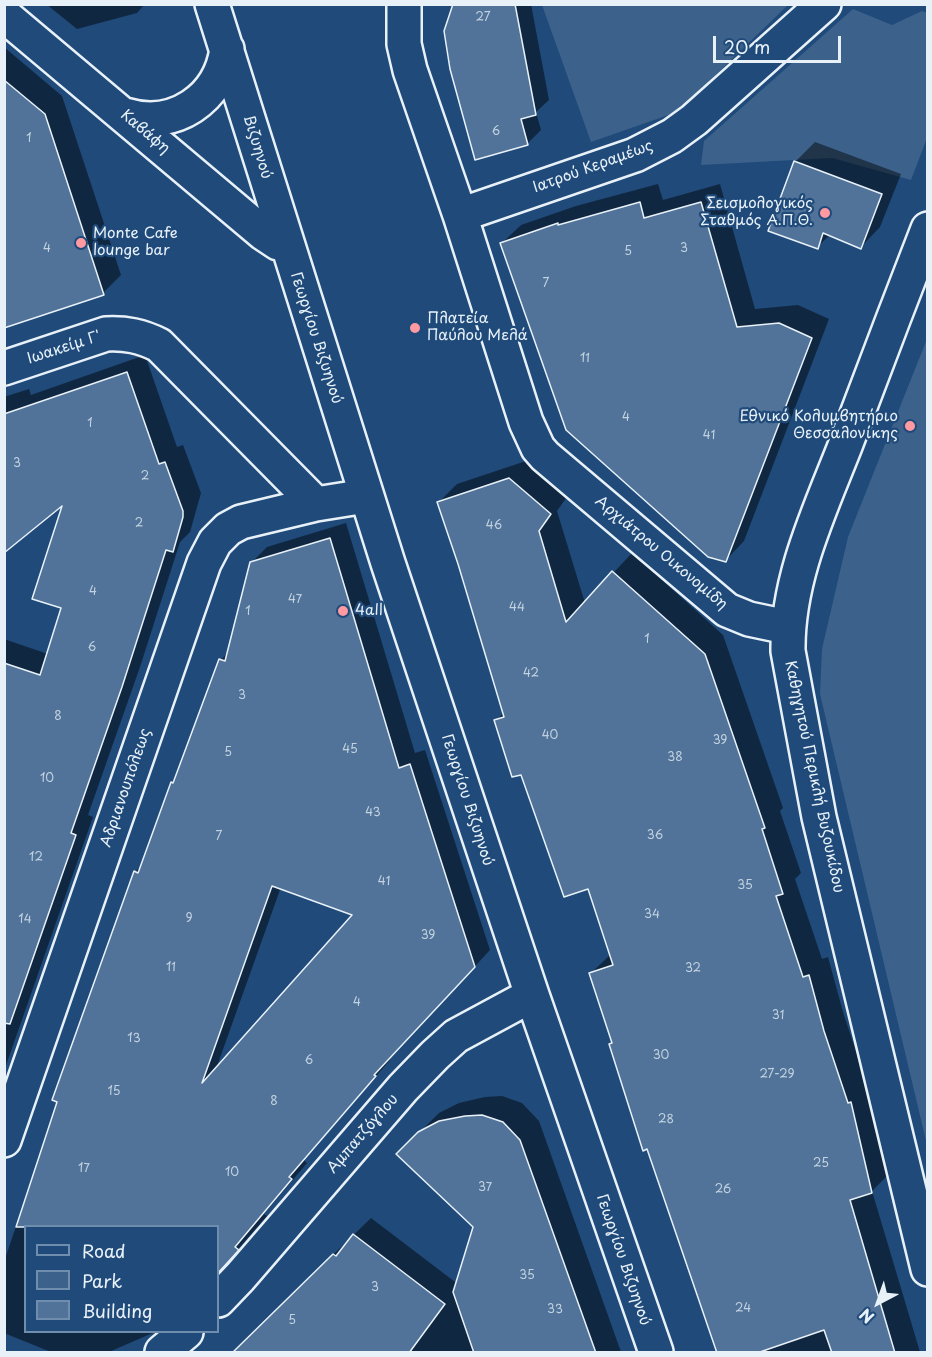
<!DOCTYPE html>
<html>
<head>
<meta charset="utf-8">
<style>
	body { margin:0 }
	#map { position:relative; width:932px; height:1357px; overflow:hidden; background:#1f4a7a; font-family:"Playpen Sans",sans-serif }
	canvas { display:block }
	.frame { position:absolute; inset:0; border:6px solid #e8f1f8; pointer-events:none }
	.legend { position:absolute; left:24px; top:1225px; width:195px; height:108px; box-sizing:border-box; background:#1f4a7a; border:2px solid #6f8dac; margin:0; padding:8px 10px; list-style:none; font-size:18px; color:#e8f1f8 }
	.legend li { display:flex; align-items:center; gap:12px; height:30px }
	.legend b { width:30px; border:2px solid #6f8dac }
	.north { position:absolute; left:848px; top:1273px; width:60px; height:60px; -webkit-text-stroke:4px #1f4a7a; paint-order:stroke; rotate:221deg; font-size:16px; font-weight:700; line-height:24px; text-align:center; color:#e8f1f8 }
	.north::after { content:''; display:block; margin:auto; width:21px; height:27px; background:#e8f1f8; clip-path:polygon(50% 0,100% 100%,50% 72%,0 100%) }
	.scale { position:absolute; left:713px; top:36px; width:128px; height:27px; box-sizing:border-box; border:3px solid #e8f1f8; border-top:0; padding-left:8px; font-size:18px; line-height:21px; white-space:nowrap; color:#e8f1f8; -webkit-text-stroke:4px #1f4a7a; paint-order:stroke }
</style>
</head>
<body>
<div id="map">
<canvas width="932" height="1357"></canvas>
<div class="frame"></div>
<ul class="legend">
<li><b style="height:8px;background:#1f4a7a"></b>Road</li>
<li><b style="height:16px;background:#3c628c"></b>Park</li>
<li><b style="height:16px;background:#517399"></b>Building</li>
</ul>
<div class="north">N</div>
<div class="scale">20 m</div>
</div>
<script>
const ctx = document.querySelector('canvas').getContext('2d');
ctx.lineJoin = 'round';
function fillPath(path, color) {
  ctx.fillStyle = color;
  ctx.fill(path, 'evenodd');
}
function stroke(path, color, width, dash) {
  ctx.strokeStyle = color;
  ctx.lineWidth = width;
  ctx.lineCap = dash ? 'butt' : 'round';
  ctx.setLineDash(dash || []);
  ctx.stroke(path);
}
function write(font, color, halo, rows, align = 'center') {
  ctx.font = font + ' "Playpen Sans",sans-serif';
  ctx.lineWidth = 4.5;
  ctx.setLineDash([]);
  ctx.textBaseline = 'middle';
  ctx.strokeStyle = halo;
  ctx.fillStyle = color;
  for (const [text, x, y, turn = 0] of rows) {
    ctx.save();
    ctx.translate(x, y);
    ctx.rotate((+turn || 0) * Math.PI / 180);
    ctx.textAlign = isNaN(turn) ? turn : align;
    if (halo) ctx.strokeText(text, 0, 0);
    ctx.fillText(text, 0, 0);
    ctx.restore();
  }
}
fillPath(new Path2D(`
	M542,5V4L788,5L677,112L591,142Z
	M853,9L892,25L922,11L927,13V138L911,180L832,158L701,165L704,141Z
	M927,339V1145L820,694L822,649L848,537Z`), '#3c628c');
fillPath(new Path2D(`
	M46,4H145L137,13L77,29Z
	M454,4H531L549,100L536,112L541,130L527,144Z
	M4,47L62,96L121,275L103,293L4,320Z
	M815,142L901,174L880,227L861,247L830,235L817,247L795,162Z
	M658,184L663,200L720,184L755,309L798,305L829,319L744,541L726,560L502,243L521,225L576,206Z
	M145,355L177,447L183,445L201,493L190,532L180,542L140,667L88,815L93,817L4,1071V639L48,654L63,607L65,501L4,550V397L29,389L31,395Z
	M529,460L569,494L557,511L585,603L632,553L723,635L783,808L780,811L801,873L795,879L822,959L828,957L843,1012L867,1085L890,1173L872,1191L920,1352H717L590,974L611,954L589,887L522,773L496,721L504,712L438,503L457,484Z
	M346,523L415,753L425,750L490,950L389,1059L390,1060L304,1160L307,1163L264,1214L267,1216L218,1272V1226H26V1332H155L109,1352H51L4,1333V1262L135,872L143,864L172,783L177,778L221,660L229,651L251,563L267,547ZM281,887L355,914L216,1069Z
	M502,1096L522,1103L539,1121L621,1352H233L371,1218L463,1288L475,1226L398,1154L439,1113L459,1103L485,1097Z`), '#0007');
const building = new Path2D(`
	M453,4H515L536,115L521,119L528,145L475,160L450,69L444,31Z
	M4,80L45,114L104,295L4,328Z
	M794,161L882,194L861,249L823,233L818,249L768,231Z
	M640,202L644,218L701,202L737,327L779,323L812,338L726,562L708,557L566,430L500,243L558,223V225Z
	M127,372L159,464L165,462L183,511V517L173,552L166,550L122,687L71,833L76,835L10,1024L4,1023V663L40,675L61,608L32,599L62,506L4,553V414Z
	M509,478L551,514L539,531L566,622L612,571L705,654L765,828L762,829L783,894L776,896L803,977L809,975L824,1031L848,1103L851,1102L872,1193L850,1200L895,1353H832L824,1330L757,1353H717L647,1149L643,1151L609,1044L612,1043L589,973L613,965L588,889L564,897L521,775L512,777L494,720L504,717L458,564L437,502Z
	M330,538L399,768L410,764L475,967L374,1075L376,1076L289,1177L292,1179L235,1247L239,1250L218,1273V1227H16L57,1102L52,1100L134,871L138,873L171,782L173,783L219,659L225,661L250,562ZM272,886L352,915L202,1083Z
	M482,1115L503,1122L520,1140L596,1353H474L453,1292L473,1227L396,1154L418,1132L439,1121L465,1116Z
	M353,1234L445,1304L409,1353H232L333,1254L336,1256Z`);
fillPath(building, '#517399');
stroke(building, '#e8f1f8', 1.5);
const minor = new Path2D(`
	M212,4L388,563L532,995L656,1352
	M404,4V44L410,70L460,215L526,422L538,448L545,456L727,610L749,619L787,627
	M4,15L263,233L278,243L287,245
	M125,115C174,130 220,99 227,49
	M460,215L635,155L672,136L694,120L824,4
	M928,229C900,301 872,374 845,446C819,512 787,579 788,651L819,817L928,1269
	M4,368L106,334C126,333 141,336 159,345L316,504
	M4,1140L204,563L215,542L228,529L241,522L316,504L366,496
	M218,1300L240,1277L403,1088L435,1055L456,1036L532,995
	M162,1352L186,1332`);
stroke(minor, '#e8f1f8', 38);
stroke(minor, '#1f4a7a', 33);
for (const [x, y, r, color] of [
	[825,213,6,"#ff9aa2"],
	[81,243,6,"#ff9aa2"],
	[415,328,6,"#ff9aa2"],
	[910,426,6,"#ff9aa2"],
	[343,611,6,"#ff9aa2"]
]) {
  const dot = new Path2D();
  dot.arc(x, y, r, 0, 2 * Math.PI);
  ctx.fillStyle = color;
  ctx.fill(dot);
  stroke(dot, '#1f4a7a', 2);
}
write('12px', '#c2d2e0', null, [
	["27",483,18],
	["6",496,132],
	["1",29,139],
	["4",47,249],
	["3",684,249],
	["5",628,252],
	["7",546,284],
	["11",585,359],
	["4",626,418],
	["1",90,424],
	["41",709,436],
	["3",17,464],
	["2",145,477],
	["2",139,524],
	["46",494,526],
	["4",93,592],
	["47",295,600],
	["44",517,608],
	["1",248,612],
	["1",647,640],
	["6",92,648],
	["42",531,674],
	["3",242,696],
	["8",58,717],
	["40",550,736],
	["39",720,741],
	["45",350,750],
	["5",228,753],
	["38",675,758],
	["10",47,779],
	["43",373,813],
	["36",655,836],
	["7",219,837],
	["12",36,858],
	["41",384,882],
	["35",745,886],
	["34",652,915],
	["9",189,919],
	["14",25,920],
	["39",428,936],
	["11",171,968],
	["32",693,969],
	["4",357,1003],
	["31",778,1016],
	["13",134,1039],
	["30",661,1056],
	["6",309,1061],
	["27-29",777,1075],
	["15",114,1092],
	["8",274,1102],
	["28",666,1120],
	["25",821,1164],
	["17",84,1169],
	["10",232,1173],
	["37",485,1188],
	["26",723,1190],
	["35",527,1276],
	["3",375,1288],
	["24",743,1309],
	["33",555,1310],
	["5",292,1321]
]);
write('15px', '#e8f1f8', '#1f4a7a', [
	["Καβάφη",145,132,40],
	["Βιζυηνού",257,147,73],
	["Ιατρού Κεραμέως",593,167,-20],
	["Γεωργίου Βιζυηνού",316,338,72],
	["Ιωακείμ Γ'",64,348,-18],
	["Αρχιάτρου Οικονομίδη",661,553,40],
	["Καθηγητού Περικλή Βυζουκίδου",814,777,78],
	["Αδριανουπόλεως",126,788,-71],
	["Γεωργίου Βιζυηνού",467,800,72],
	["Αμπατζόγλου",363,1134,-49],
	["Γεωργίου Βιζυηνού",623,1260,71]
]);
write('15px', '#e8f1f8', '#1f4a7a', [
	["Σεισμολογικός",813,204,"right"],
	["Σταθμός Α.Π.Θ.",813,221,"right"],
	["Monte Cafe",93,234],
	["lounge bar",93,251],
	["Πλατεία",427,319],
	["Παύλου Μελά",427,336],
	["Εθνικό Κολυμβητήριο",898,417,"right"],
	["Θεσσαλονίκης",898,434,"right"],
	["4all",355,611]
], 'left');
</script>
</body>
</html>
